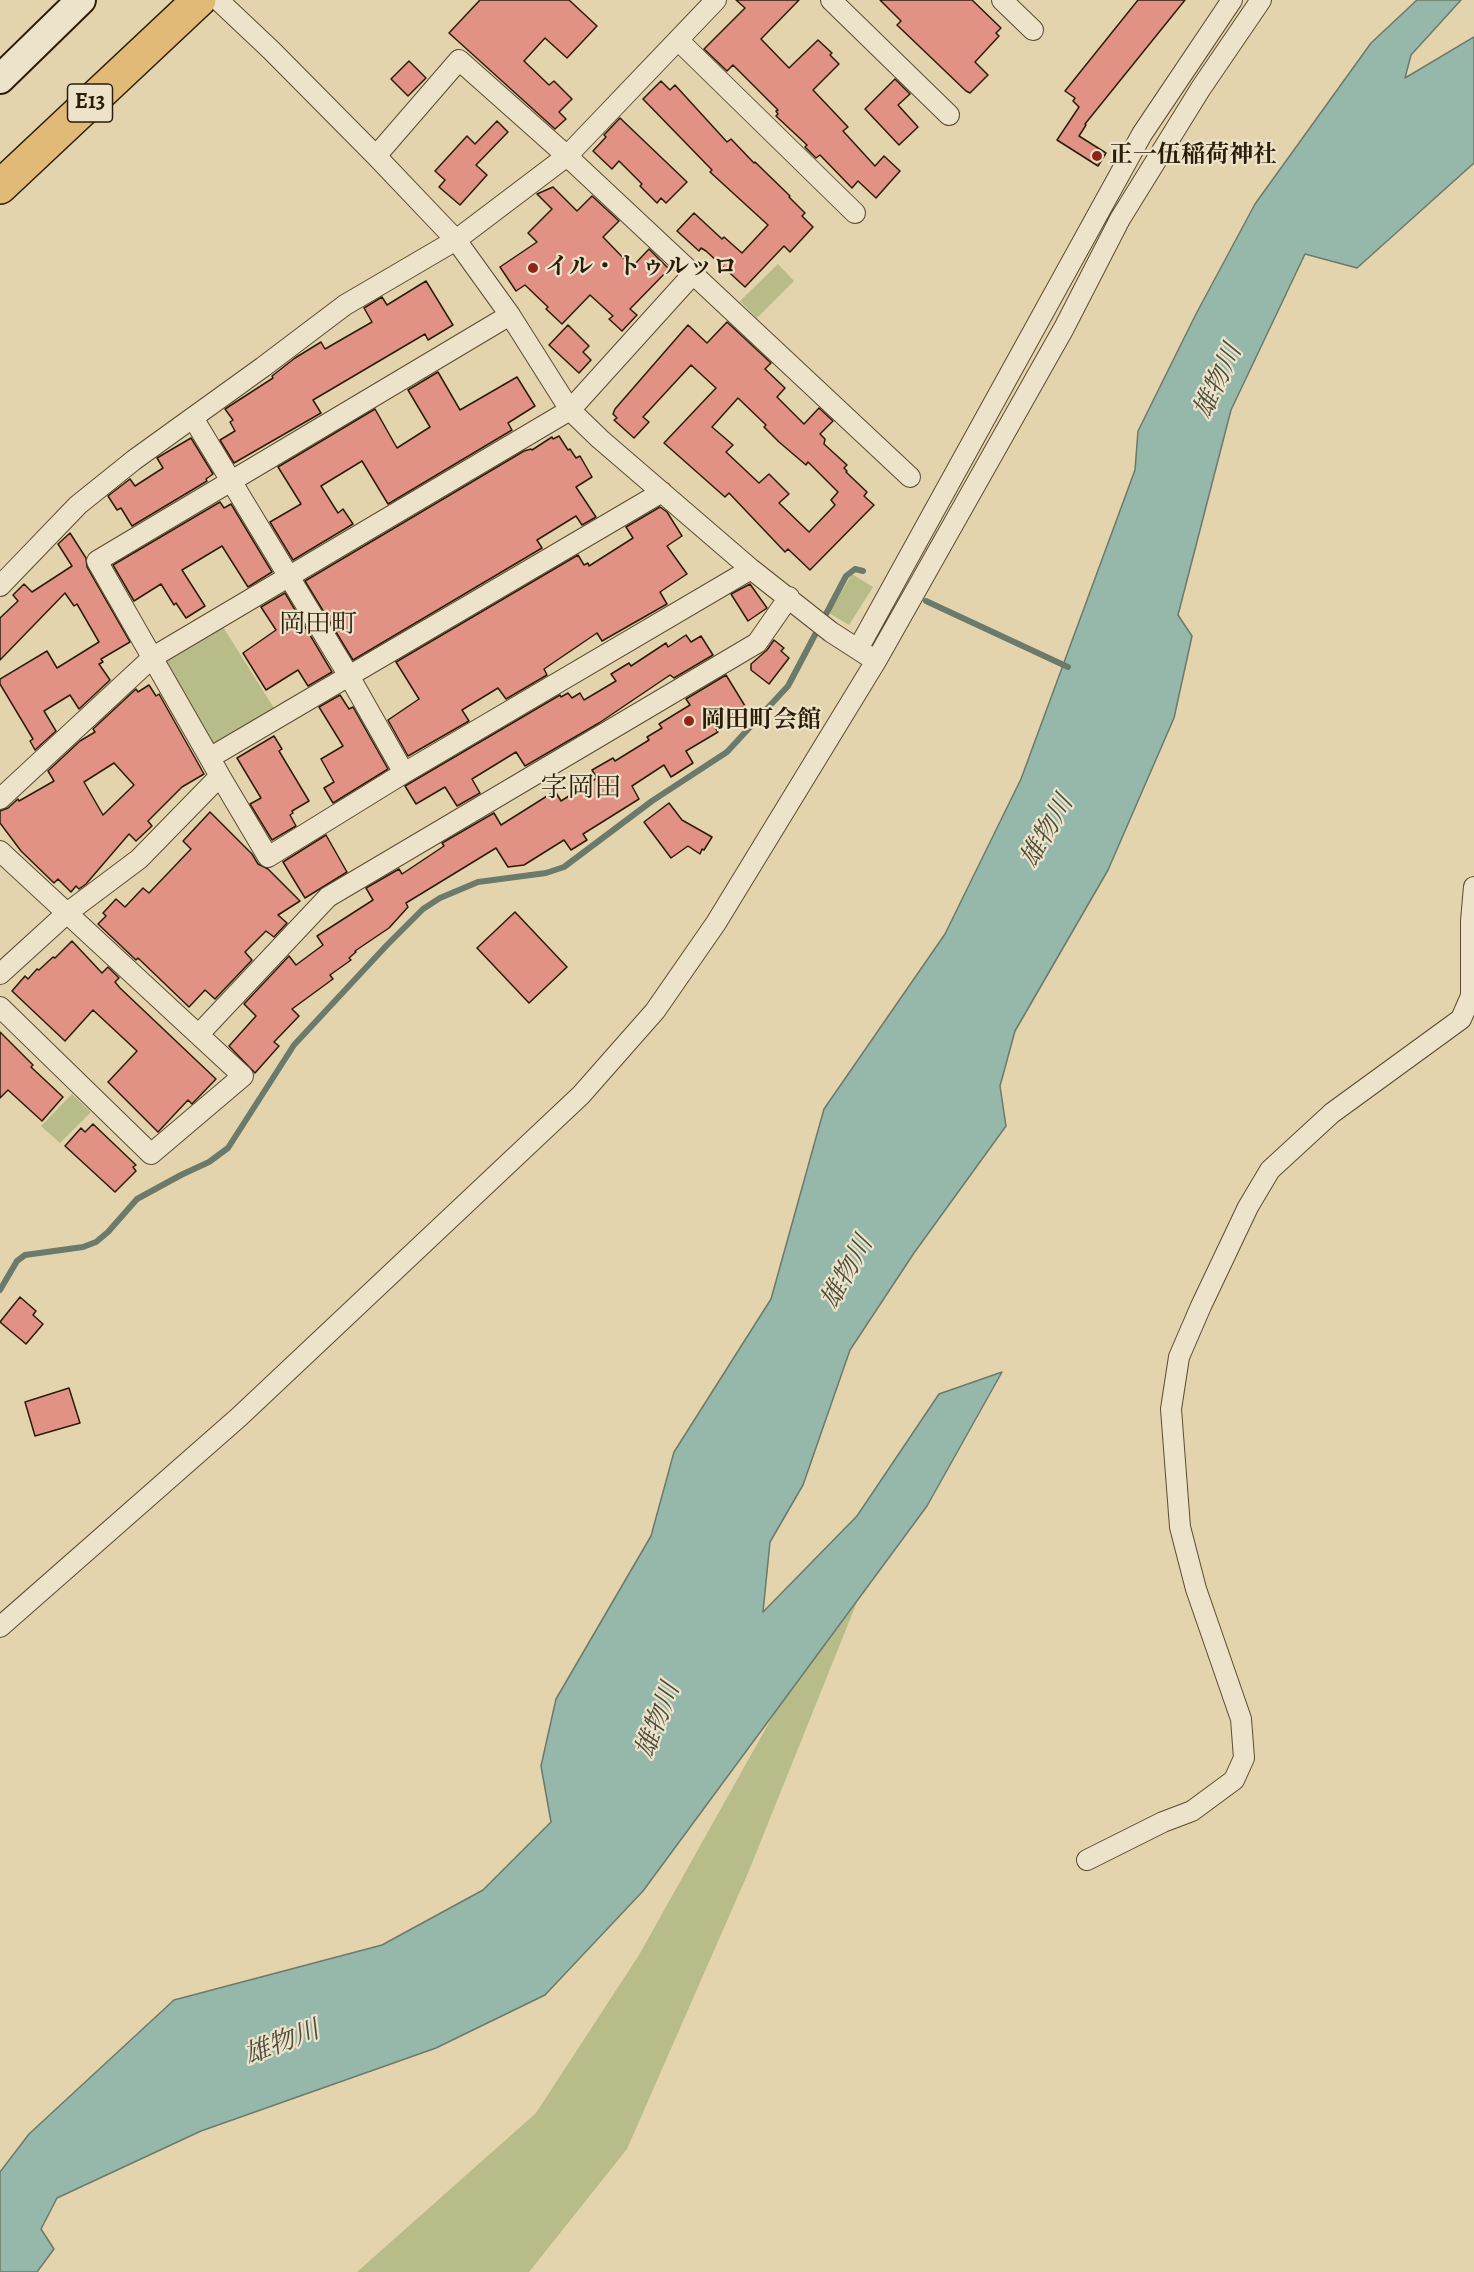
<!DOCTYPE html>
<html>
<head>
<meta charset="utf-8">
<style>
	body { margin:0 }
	canvas { display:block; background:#e3d4ae }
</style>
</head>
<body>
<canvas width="1474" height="2272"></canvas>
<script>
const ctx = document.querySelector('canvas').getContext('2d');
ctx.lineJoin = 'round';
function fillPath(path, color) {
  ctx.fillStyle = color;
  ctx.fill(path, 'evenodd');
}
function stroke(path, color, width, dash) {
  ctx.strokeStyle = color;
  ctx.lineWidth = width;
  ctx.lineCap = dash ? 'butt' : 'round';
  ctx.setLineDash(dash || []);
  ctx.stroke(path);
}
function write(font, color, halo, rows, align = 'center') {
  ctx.font = font + ' Alegreya,"Noto Serif JP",serif';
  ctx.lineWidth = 4.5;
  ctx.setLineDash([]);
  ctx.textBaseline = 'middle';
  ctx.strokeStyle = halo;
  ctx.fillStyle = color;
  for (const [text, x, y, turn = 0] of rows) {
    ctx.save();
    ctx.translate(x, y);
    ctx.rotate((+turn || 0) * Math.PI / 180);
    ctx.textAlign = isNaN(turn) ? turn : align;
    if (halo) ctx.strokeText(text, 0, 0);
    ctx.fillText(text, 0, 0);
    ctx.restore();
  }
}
fillPath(new Path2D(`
	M778,264L794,281L757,318L740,301Z
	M852,574L873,587L849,625L829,613Z
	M218,619L279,716L211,757L153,657Z
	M72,1094L91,1112L60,1143L41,1126Z
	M857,1602L748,1873L627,2149L529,2272H357L536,2113L639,1955L775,1712Z`), '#b7bc88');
const water = new Path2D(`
	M1417,0H1461L1411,55L1405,78L1474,37V163L1357,268L1305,254L1231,410L1178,615L1192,636L1174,718L1108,870L1015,1031L1000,1086L1006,1126L914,1253L850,1350L803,1485L770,1542L763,1612L857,1516L939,1394L1002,1372L927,1506L643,1891L545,1995L436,2048L201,2131L57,2198L41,2229L54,2249L37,2272H0V2172L29,2134L174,2000L382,1945L483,1890L551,1822L541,1766L556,1699L651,1536L674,1452L771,1299L824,1109L945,934L1021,779L1135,470L1138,431L1196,314L1255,204L1371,43Z`);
fillPath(water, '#95b8ab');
stroke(water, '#6b7a6a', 1.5);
stroke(new Path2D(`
	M926,601L1068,667
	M0,1290L17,1261L25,1255L83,1247L96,1242L108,1232L137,1199L181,1175L209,1162L228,1148L294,1045L387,945L423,909L440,898L478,882L546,873L564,867L652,801L727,752L788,686L846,576L855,569L863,571`), '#6b7a6a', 6);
const building = new Path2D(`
	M480,0H569L597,26L567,58L545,38L524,61L549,85L554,81L572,99L559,112L566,119L555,129L449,33Z
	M736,0H799L761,39L789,68L818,40L832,53L830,55L839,64L813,90L848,127L843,131L875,166L884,156L900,171L876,198L858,181L852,188L820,155L816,158L805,147L807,145L776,116L778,114L776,111L778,110L733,65L727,71L704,49L745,8Z
	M880,0H972L1001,28L996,33L999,36L975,62L988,75L970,93L966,91L897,25L901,21Z
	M1138,0H1185L1085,124L1086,125L1079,136L1106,153L1098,166L1057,140L1079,107L1073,101L1075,98L1065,91Z
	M409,61L426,78L408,96L391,79Z
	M895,79L910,94L898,105L918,127L899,145L865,109Z
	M661,81L670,90L675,85L727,142L731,139L754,163L755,162L790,196L789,197L805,213L802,216L813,227L790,252L784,246L745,287L706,251L701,248L699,251L677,231L694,213L722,239L724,237L742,253L768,225L710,172L712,170L643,99Z
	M620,118L687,182L666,203L661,198L657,203L640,186L642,184L619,161L612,169L593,151L606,137L604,135Z
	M497,121L508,132L476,165L487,175L460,205L439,187L445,180L435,171L467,136L475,144Z
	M553,187L577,211L592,196L619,221L603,237L632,267L649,249L669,269L630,309L637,315L622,331L609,319L613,316L590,295L562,324L546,309L548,307L525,285L516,291L500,267L537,242L528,233L552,209L537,194Z
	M426,281L453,325L428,340L425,334L313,400L321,413L234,463L220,440L235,431L230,422L233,420L225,409L273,378L272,376L295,358L321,342L325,349L372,322L364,308L382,297L387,305Z
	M727,322L771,363L765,369L785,388L777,397L804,424L819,408L833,421L820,434L825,439L824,444L847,465L844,468L847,471L846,472L867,492L864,496L874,505L810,570L788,549L785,552L729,493L725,497L664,443L716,388L691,365L643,417L649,422L634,438L614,420L617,418L613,414L615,409L688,325L707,343ZM738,398L766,425L764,427L779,442L806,465L808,462L838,492L831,500L835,505L809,532L779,503L789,494L769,474L759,483L726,452L733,445L712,427Z
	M568,325L589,346L583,352L591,360L579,373L549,345Z
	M438,372L460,410L517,377L535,406L508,423L512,430L388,504L362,461L321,486L338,513L343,509L353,524L293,560L270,522L301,504L278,467L375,409L397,448L430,427L408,390Z
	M559,436L568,450L570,449L576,458L580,456L592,477L576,487L596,517L582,525L576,516L537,540L542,548L353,660L305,581L524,451L531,449L532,450L552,437L553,439Z
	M191,438L213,474L206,479L207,481L132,526L121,508L117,510L108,496L130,479L135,486L163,468L157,458Z
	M220,502L224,508L231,504L272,572L248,587L222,546L182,570L205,606L186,618L176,603L174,605L161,584L134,601L113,565Z
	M660,507L667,512L682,536L667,546L687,574L660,592L667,604L602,641L597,633L544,669L547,675L506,699L498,688L462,710L469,721L408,756L388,720L419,699L396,662L578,555L584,565L588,563L589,566L633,538L626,527Z
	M70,533L86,558L87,567L130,642L101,659L103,662L99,664L110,680L79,709L70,695L44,711L56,731L35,750L30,741L33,739L0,684V679L47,651L57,668L99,642L77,604L74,606L65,593L0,660V618L18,601L13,595L24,584L32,592L72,566L58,544Z
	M750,584L767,608L748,621L731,594Z
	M285,593L332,672L308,686L298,670L266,690L243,653L276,630L261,607Z
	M686,635L691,642L701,636L713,655L674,678L670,675L599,723L525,766L516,752L472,779L480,793L457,806L445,787L416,804L405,786L560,695L561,697L568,693L572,698L580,693L584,700L616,681L611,674L629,663L631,666L666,643L668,647Z
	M774,640L784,648L781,651L789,658L769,684L751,670V664L767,650Z
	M726,675L745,706L714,726L718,732L686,751L693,763L671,777L664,765L632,786L639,799L583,834L587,840L571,850L564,840L524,865L508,867L496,848L406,903L408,907L389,928L355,951L356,952L349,958L351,960L330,975L333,979L292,1009L299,1016L274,1042L279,1046L255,1073L229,1046L256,1016L244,1004L289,956L296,965L323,945L317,936L373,900L366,888L399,869L402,874L444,846L442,843L494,813L501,825L555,791L561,801L597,778L592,770L613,758L615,761L649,740L647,737L662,728L659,724L690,705L686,699Z
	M149,685L156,696L159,694L204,774L182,787L148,821L152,826L136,841L129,834L86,884L79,889L76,886L71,892L58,879L54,883L21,851L0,823V811L8,808L18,799L19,801L54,781L48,771L80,741L95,732L93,729L136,689L138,692ZM114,763L134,785L103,815L84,782Z
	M340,695L349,709L353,707L388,769L333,803L324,788L334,782L321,759L343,746L319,707Z
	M274,736L282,749L279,751L309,801L292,811L293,813L290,815L296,826L272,840L250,804L261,798L237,758Z
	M669,803L682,820L712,837L704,850L702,849L700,854L688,846L671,858L644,822Z
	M210,812L252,854L258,864L268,869L300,901L278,915L287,923L274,937L266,931L245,952L252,960L215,999L205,990L189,1007L138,958L136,960L98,924L106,916L103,913L116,899L125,907L143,888L149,893L191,849L183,841Z
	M326,835L347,872L305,898L283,862Z
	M515,912L567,967L529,1003L477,948Z
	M72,941L102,973L108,967L119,978L115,982L120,988L216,1079L192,1104L188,1100L158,1132L108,1082L137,1051L93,1010L65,1041L12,991L25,976L28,979L37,969L39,970L53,957L55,958Z
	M0,1032L33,1065L31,1067L63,1097L42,1121L8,1090L0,1098Z
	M93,1124L136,1165L133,1167L136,1171L115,1192L65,1146L81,1128L85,1132Z
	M20,1297L36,1311L33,1315L43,1324L26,1344L0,1322Z
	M69,1388L80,1423L35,1436L25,1402Z`);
fillPath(building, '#e19285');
stroke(building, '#2c1d08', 1.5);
const street = new Path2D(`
	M218,0L271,50L376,156L456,240L510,315L570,410L600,439L751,569L831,632L876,661
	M831,0L949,115
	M1002,0L1033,30
	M678,40L855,213
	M376,156L459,60L567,156L910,477
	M193,418L349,676L404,773
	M0,586L78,505L134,460L263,367L345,305L456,240L567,156L716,0
	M858,649L1142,134L1232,0
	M211,757L662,492
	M220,776L97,561L510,315
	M0,799L153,657L570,410L693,274
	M0,851L243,1076L151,1154L0,1007
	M0,974L67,913L139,859L220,776L268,857L404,773L751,569
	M199,1034L328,897L757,643L789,597
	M0,1627L239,1417L581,1095L655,1011L716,923L876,661L1064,328L1120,219L1201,88L1261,0
	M1087,1860L1163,1822L1192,1811L1234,1780L1244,1758L1241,1719L1196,1589L1180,1527L1171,1409L1179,1357L1201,1306L1248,1207L1270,1170L1332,1113L1461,1019L1471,996V921L1474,887`);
const secondary = new Path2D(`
	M0,79L81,0`);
const highway = new Path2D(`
	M0,187L199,0`);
stroke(street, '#5a4b32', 22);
stroke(secondary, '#2c1d08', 32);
stroke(highway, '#2c1d08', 36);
stroke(street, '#ede3ca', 20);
stroke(secondary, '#ede3ca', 28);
stroke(highway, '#e2ba77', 33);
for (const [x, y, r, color] of [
	[1097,156,6,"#8f2418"],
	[533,268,6,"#8f2418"],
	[689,721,6,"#8f2418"]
]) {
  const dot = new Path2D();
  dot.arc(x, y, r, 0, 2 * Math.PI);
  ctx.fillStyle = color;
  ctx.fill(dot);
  stroke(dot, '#ede3ca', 2);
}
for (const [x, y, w] of [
	[90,103,45]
]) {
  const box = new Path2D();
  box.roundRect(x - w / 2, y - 19, w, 38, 4.5);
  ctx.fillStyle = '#ede3ca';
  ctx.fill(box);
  stroke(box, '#2c1d08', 1.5);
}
write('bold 22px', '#2c1d08', null, [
	["E13",90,103]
]);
write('bold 24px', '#2c1d08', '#ede3ca', [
	["正一伍稲荷神社",1109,156],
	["イル・トゥルッロ",545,268],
	["岡田町会館",701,721]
], 'left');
write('italic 26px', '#4c4c39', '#ede3ca', [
	["雄物川",1219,382,-65],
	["雄物川",1048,832,-60],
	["雄物川",848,1273,-61],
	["雄物川",659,1721,-69],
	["雄物川",282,2044,-21]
]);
write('26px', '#2c1d08', '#ede3ca', [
	["岡田町",318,626]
]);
write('27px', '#2c1d08', '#ede3ca', [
	["字岡田",581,789]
]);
</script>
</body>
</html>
